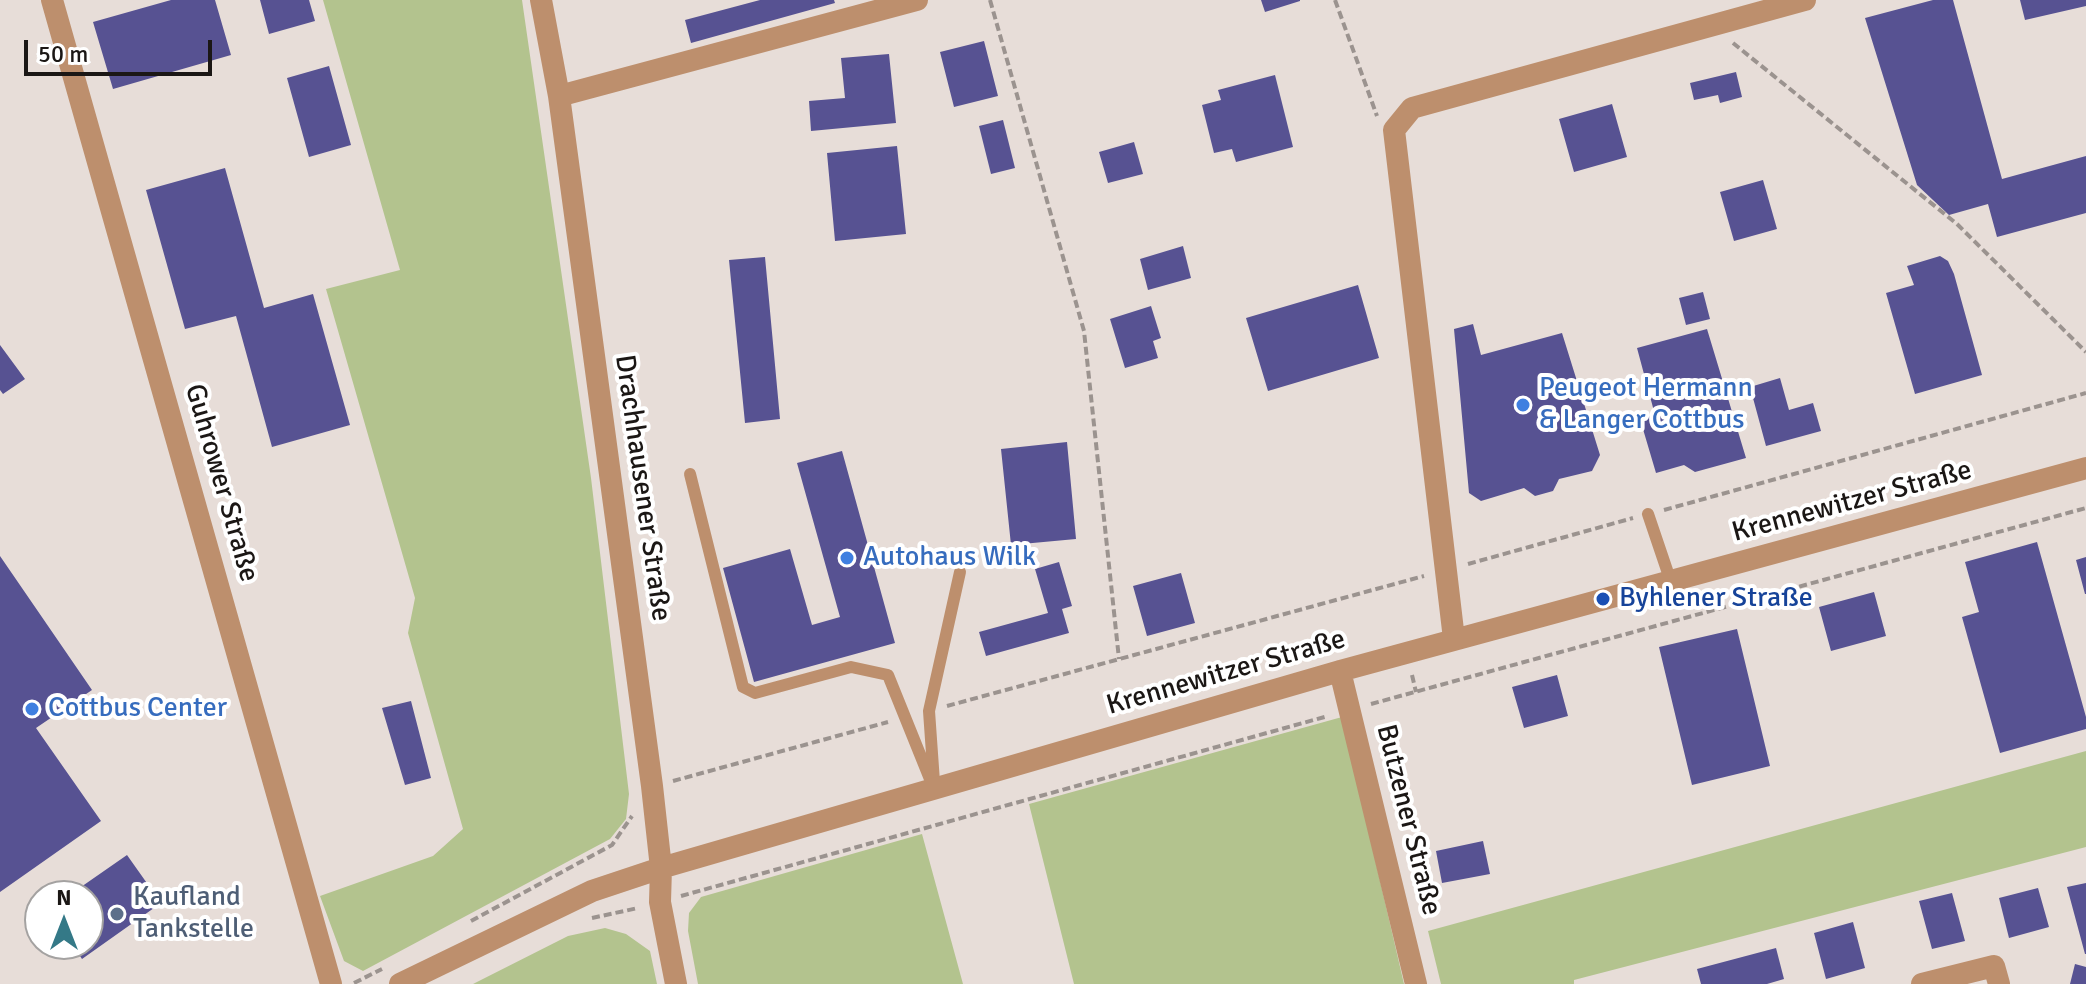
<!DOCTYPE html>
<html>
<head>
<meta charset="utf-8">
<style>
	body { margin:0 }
	#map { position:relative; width:2086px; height:984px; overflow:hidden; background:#e7ddd8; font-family:Signika,sans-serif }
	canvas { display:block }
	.north { position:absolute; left:24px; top:880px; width:80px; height:80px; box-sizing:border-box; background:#fff; border:2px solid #a4a2a1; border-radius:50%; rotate:0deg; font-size:22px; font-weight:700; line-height:32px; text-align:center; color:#1b1715 }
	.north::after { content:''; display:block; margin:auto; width:28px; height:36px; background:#347987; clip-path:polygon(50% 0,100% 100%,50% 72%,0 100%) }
	.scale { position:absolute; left:24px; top:40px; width:188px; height:36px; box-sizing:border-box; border:4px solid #1b1715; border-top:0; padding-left:10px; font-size:24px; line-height:28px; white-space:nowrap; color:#1b1715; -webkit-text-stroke:6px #fff; paint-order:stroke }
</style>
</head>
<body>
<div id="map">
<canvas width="2086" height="984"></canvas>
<div class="north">N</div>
<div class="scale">50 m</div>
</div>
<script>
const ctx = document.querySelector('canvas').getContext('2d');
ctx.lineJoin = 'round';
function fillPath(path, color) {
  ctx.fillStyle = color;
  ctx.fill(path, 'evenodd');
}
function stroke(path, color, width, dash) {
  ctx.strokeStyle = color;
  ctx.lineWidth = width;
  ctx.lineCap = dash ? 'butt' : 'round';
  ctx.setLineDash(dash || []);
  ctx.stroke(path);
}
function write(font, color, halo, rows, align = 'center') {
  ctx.font = font + ' Signika,sans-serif';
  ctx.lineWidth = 8;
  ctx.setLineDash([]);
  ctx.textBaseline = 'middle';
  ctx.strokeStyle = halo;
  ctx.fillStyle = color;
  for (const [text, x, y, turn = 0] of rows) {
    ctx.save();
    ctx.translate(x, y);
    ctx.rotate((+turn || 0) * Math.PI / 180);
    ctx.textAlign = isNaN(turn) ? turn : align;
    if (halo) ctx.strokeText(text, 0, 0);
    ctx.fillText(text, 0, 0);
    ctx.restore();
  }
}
fillPath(new Path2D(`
	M323,0H522L591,478L629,794L626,819L610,839L363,971L344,961L320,896L433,856L463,829L408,633L415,598L326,289L400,270Z
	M1342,717L1404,984H1074L1029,804Z
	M2086,751V847L1574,980V984H1441L1428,931Z
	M922,834L963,984H698L688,931L689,913L701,897Z
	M605,928L626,934L650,951L657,984H473L568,936Z`), '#b3c38e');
fillPath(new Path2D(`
	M171,0H215L231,55L113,89L93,22Z
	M260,0H309L315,21L269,34Z
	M760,0H834L835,3L691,43L685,20Z
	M1261,0H1300V1L1265,12Z
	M1933,0H1953L2002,179L2086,156V213L1997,237L1988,204L1949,215L1917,185L1865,18Z
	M2020,0H2086V6L2025,20Z
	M984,41L998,96L954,107L940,52Z
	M889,54L896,123L811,131L809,101L845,98L841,58Z
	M329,66L351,145L309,157L287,78Z
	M1736,72L1742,97L1720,103L1718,95L1694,100L1690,83Z
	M1275,75L1293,147L1236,162L1232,149L1214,153L1202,105L1221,100L1218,90Z
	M1612,104L1627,157L1574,172L1559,119Z
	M1003,120L1015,168L991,174L979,126Z
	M1134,142L1143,174L1108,183L1099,152Z
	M897,146L906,234L835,241L827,153Z
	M225,168L264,308L313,294L350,425L272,447L236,316L185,329L146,190Z
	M1763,180L1777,229L1734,241L1720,192Z
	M1183,246L1191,278L1148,290L1140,259Z
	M1940,256L1948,261L1954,274L1982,375L1915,394L1886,293L1914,285L1907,266Z
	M765,257L780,419L745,423L729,260Z
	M1358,285L1379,358L1268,391L1246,318Z
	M1703,292L1710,319L1686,325L1679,298Z
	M1151,306L1161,338L1153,341L1158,358L1125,368L1110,319Z
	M1473,324L1481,355L1562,333L1600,455L1592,471L1559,479L1553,491L1535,496L1524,488L1481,501L1469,493L1454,329Z
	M1707,329L1746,458L1695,472L1684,465L1656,473L1640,419L1655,415L1637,348Z
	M0,345L25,379L3,394L0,390Z
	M1780,378L1789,410L1813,403L1821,431L1766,446L1750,387Z
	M1067,442L1076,539L1011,545L1001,449Z
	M842,451L895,643L754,682L723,568L790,549L812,625L840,617L797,463Z
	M2037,542L2086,717V729L2000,753L1962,617L1979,612L1965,562Z
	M0,556L92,690L36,728L101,821L0,892Z
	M2086,557V594H2085L2076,560Z
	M1059,562L1072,606L1062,609L1069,633L986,656L979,632L1048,613L1035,569Z
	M1181,573L1195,623L1147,636L1133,586Z
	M1874,592L1886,636L1831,651L1819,607Z
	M1737,629L1770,766L1692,785L1659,647Z
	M1557,675L1568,716L1524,728L1512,687Z
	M411,701L431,778L405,785L382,708Z
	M1483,841L1490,874L1442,883L1436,851Z
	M127,855L161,903L82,959L72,944H88V896H68Z
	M2086,883V954H2085L2067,887Z
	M2038,888L2049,927L2009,938L1999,898Z
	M1952,893L1965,941L1932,949L1919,901Z
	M1853,922L1865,968L1826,979L1814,933Z
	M1776,948L1784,979L1767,984H1701L1697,969Z
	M2075,964L2086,967V984H2070Z`), '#575292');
stroke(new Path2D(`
	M990,0L1084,331L1119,659
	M1335,0L1377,116
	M1733,43L1957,224L2086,352
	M1664,510L2086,393
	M1468,564L1633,518
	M1412,675L1416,692
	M1371,704L2086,508
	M947,706L1424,576
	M673,781L888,722
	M681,896L1328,716
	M592,918L638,908
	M471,921L612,845L632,816
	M354,983L382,969`), '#9b938f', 4, [8, 4]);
stroke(new Path2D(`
	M690,474L743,687L755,693L851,667L888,675L934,789
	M1648,514L1671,582
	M934,782L929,711L960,572`), '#bd8f6d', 12);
stroke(new Path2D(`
	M52,0L331,984
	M541,0L559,96L652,786L661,868L660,902L676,984
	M559,96L917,0
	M1454,639L1394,130L1412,108L1805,0
	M1340,671L1416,984
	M400,984L592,891L661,868L1340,671L2086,468
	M1922,984L1994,966L1999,984`), '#bd8f6d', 22);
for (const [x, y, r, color] of [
	[1523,405,8,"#3f7fe0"],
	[847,558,8,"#3f7fe0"],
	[1603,599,8,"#1a4fb4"],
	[32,709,8,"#3f7fe0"],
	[117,914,8,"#5c6f8a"]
]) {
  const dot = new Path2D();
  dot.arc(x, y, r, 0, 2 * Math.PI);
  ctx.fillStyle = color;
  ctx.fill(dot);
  stroke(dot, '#fff', 3);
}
write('28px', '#366cbe', '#fff', [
	["Peugeot Hermann",1539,389],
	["& Langer Cottbus",1539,421],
	["Autohaus Wilk",863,558],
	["Cottbus Center",48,709]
], 'left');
write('28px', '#1b1715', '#fff', [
	["Guhrower Straße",221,483,74],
	["Drachhausener Straße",642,488,82],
	["Krennewitzer Straße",1852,502,-15],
	["Krennewitzer Straße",1226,673,-16],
	["Butzener Straße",1408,820,76]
]);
write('28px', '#164399', '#fff', [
	["Byhlener Straße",1619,599]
], 'left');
write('28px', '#4e5e75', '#fff', [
	["Kaufland",133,898],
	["Tankstelle",133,930]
], 'left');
</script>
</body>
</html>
